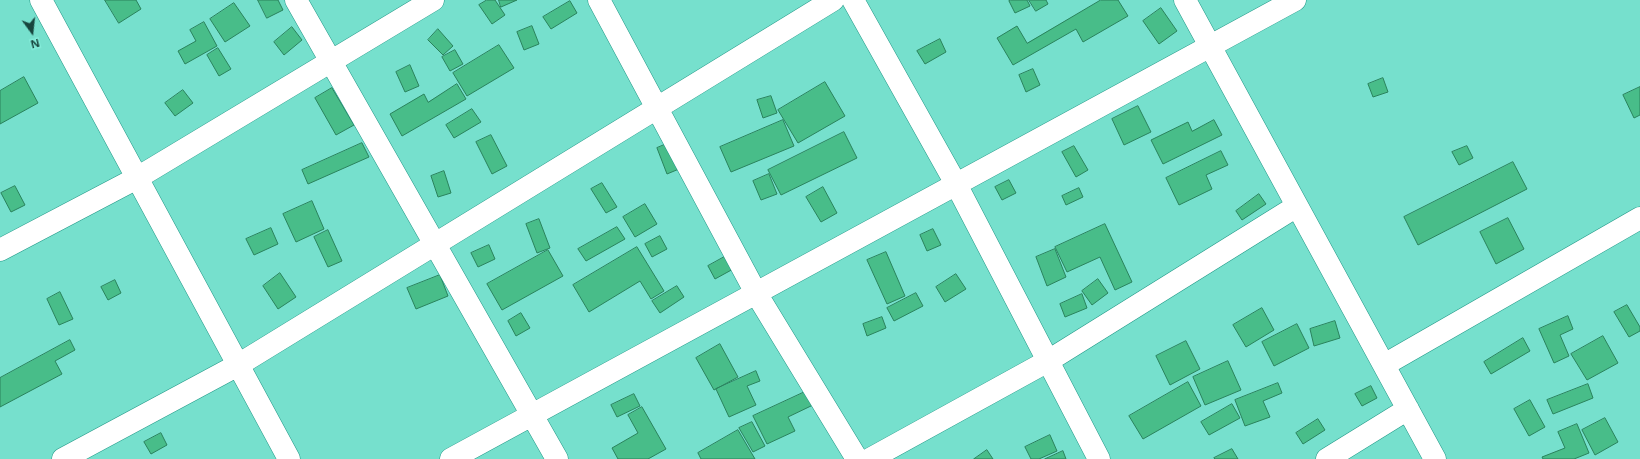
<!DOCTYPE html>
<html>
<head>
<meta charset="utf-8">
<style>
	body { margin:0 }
	#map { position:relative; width:1640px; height:459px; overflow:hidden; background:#76e0cd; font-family:"Open Sans",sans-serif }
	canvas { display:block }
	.north { position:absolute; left:12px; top:12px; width:40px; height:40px; -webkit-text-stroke:3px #84edda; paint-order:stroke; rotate:165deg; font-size:11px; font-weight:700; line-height:16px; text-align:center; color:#17453d }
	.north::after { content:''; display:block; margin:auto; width:14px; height:18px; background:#17453d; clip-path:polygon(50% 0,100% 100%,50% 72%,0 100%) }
</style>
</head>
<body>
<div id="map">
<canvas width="1640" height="459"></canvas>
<div class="north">N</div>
</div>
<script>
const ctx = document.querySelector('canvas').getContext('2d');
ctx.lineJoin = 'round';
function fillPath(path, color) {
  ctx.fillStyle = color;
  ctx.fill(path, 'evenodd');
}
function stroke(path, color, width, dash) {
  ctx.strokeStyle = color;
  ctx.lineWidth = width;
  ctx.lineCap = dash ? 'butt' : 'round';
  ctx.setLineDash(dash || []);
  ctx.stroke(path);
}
const building = new Path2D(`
	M105,0H136L141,9L119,23Z
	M258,0H278L283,10L267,18Z
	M487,0H495L505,15L492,24L479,5Z
	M499,0H517L501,7Z
	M1011,0H1027L1030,6L1015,13L1009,1Z
	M1029,0H1046L1048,4L1036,11Z
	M1101,0H1118L1128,16L1083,42L1076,29L1013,65L997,38L1017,26L1027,43Z
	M570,1L577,13L551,29L543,17Z
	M234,3L250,26L225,42L210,19Z
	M1161,8L1177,31L1159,44L1143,21Z
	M204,22L217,46L185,64L178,51L196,41L190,30Z
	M532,26L539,44L524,50L517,32Z
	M292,27L302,40L284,55L274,42Z
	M438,29L453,46L443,55L428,40Z
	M940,39L946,52L925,64L917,51Z
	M499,45L514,68L467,96L453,73Z
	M218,48L231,69L219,76L207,55Z
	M455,50L463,64L450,71L442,57Z
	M410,65L419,86L405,92L396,72Z
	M1033,69L1040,85L1026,92L1019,75Z
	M24,77L38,103L0,124V91Z
	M1383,78L1388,92L1373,97L1368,84Z
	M825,82L845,116L798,143L778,110Z
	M457,84L466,99L402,136L390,114L424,94L428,102Z
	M1640,87V115L1634,118L1623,95Z
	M332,88L354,125L336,135L315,98Z
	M183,90L193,103L175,116L165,103Z
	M771,96L777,113L763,118L757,100Z
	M1138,106L1151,132L1124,145L1112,119Z
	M472,109L481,122L454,138L446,125Z
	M783,120L794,146L731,172L720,147Z
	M1214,120L1222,135L1163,164L1151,140L1188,122L1192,131Z
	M844,132L857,158L781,195L768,170Z
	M491,135L507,166L492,174L476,142Z
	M362,143L369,157L308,184L302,170Z
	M669,143L679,169L667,174L657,148Z
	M1074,146L1088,170L1076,177L1062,152Z
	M1467,146L1473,158L1459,165L1452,152Z
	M1221,151L1228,165L1206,175L1212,189L1179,205L1166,178Z
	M1513,162L1527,189L1418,245L1404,217Z
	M444,171L451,193L438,197L431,176Z
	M769,174L777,194L761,200L753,181Z
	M1009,180L1016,193L1002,200L995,187Z
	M602,183L617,207L606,213L591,189Z
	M15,186L25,205L11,212L1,193Z
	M823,187L837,213L821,222L806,197Z
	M1079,188L1083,197L1066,205L1062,196Z
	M1259,194L1266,204L1242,220L1236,211Z
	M312,201L324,229L296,242L283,214Z
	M645,204L657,224L635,237L623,217Z
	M1508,218L1524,249L1496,264L1480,232Z
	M539,219L550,248L537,253L526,224Z
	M1105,224L1132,282L1115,290L1100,257L1067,272L1055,247Z
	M617,227L625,239L586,261L578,249Z
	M271,228L278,244L254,255L246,239Z
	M933,229L941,245L927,251L920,235Z
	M328,230L342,261L328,267L314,237Z
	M660,236L667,249L652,257L645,244Z
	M489,245L495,259L478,267L471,253Z
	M637,247L664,291L651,299L640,281L589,312L573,285Z
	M1055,249L1066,277L1047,286L1036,257Z
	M548,250L563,276L502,310L487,284Z
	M886,252L905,296L887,304L867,260Z
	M728,255L735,268L715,279L708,266Z
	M280,273L296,297L278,309L263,286Z
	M956,274L966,289L945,302L936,287Z
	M440,275L448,296L416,309L407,288Z
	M1098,279L1108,293L1092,305L1082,291Z
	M115,280L121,293L108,300L101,287Z
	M677,286L684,297L660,313L652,301Z
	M60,292L73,319L59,325L47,299Z
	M916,293L923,306L894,321L887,308Z
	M1082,294L1087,308L1065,317L1060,304Z
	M1627,305L1640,327V331L1629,337L1614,312Z
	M1262,308L1274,330L1246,347L1233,325Z
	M521,313L530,328L516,336L508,321Z
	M1568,316L1573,329L1560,335L1569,356L1554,363L1539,329Z
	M882,317L886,328L867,336L863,324Z
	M1335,321L1340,338L1314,346L1310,329Z
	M1297,324L1309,348L1274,366L1262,342Z
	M1603,336L1618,363L1587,380L1571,354Z
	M1523,338L1530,351L1491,374L1484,362Z
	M70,340L75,350L55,361L62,374L0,407V378Z
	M1186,341L1200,369L1170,385L1156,356Z
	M720,344L738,377L714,390L696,358Z
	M1228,361L1241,390L1205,405L1193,377Z
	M756,371L760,381L747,386L756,405L729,417L716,389Z
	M1188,382L1201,406L1143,439L1129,416Z
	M1278,383L1282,393L1263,401L1270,417L1245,426L1235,400Z
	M1588,384L1593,398L1553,414L1547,400Z
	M1371,386L1377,398L1362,406L1355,394Z
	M807,391L813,405L788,417L795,431L767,444L753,416Z
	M634,394L640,406L617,417L611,405Z
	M1530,400L1545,427L1529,436L1514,409Z
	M1232,404L1240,418L1209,435L1201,422Z
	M642,407L666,449L648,459H618L612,448L638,433L628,415Z
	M1605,418L1618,442L1595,455L1582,430Z
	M1318,419L1325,430L1303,444L1296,433Z
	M752,422L765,446L753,452L739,428Z
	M1577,424L1589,453L1574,459H1543L1542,457L1565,448L1558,432Z
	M738,430L755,459H701L698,453Z
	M161,433L167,445L151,454L144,442Z
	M1050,435L1057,451L1039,459H1031L1025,447Z
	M1232,449L1238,459H1215L1214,458Z
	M987,450L993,459H974Z
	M1063,451L1066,459H1045Z`);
fillPath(building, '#48bd89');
stroke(building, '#2a825c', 1);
const minor = new Path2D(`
	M41,0L289,459
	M296,0L557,459
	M599,0L756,293L857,459
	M853,0L956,184L1099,459
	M1185,0L1435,459
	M0,250L137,178L433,0
	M1384,365L1640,218
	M63,459L238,365L833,0
	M451,459L1295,0
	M870,459L1048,361L1297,206
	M1327,459L1408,409`);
stroke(minor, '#209786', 23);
stroke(minor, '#fff', 22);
</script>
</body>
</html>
